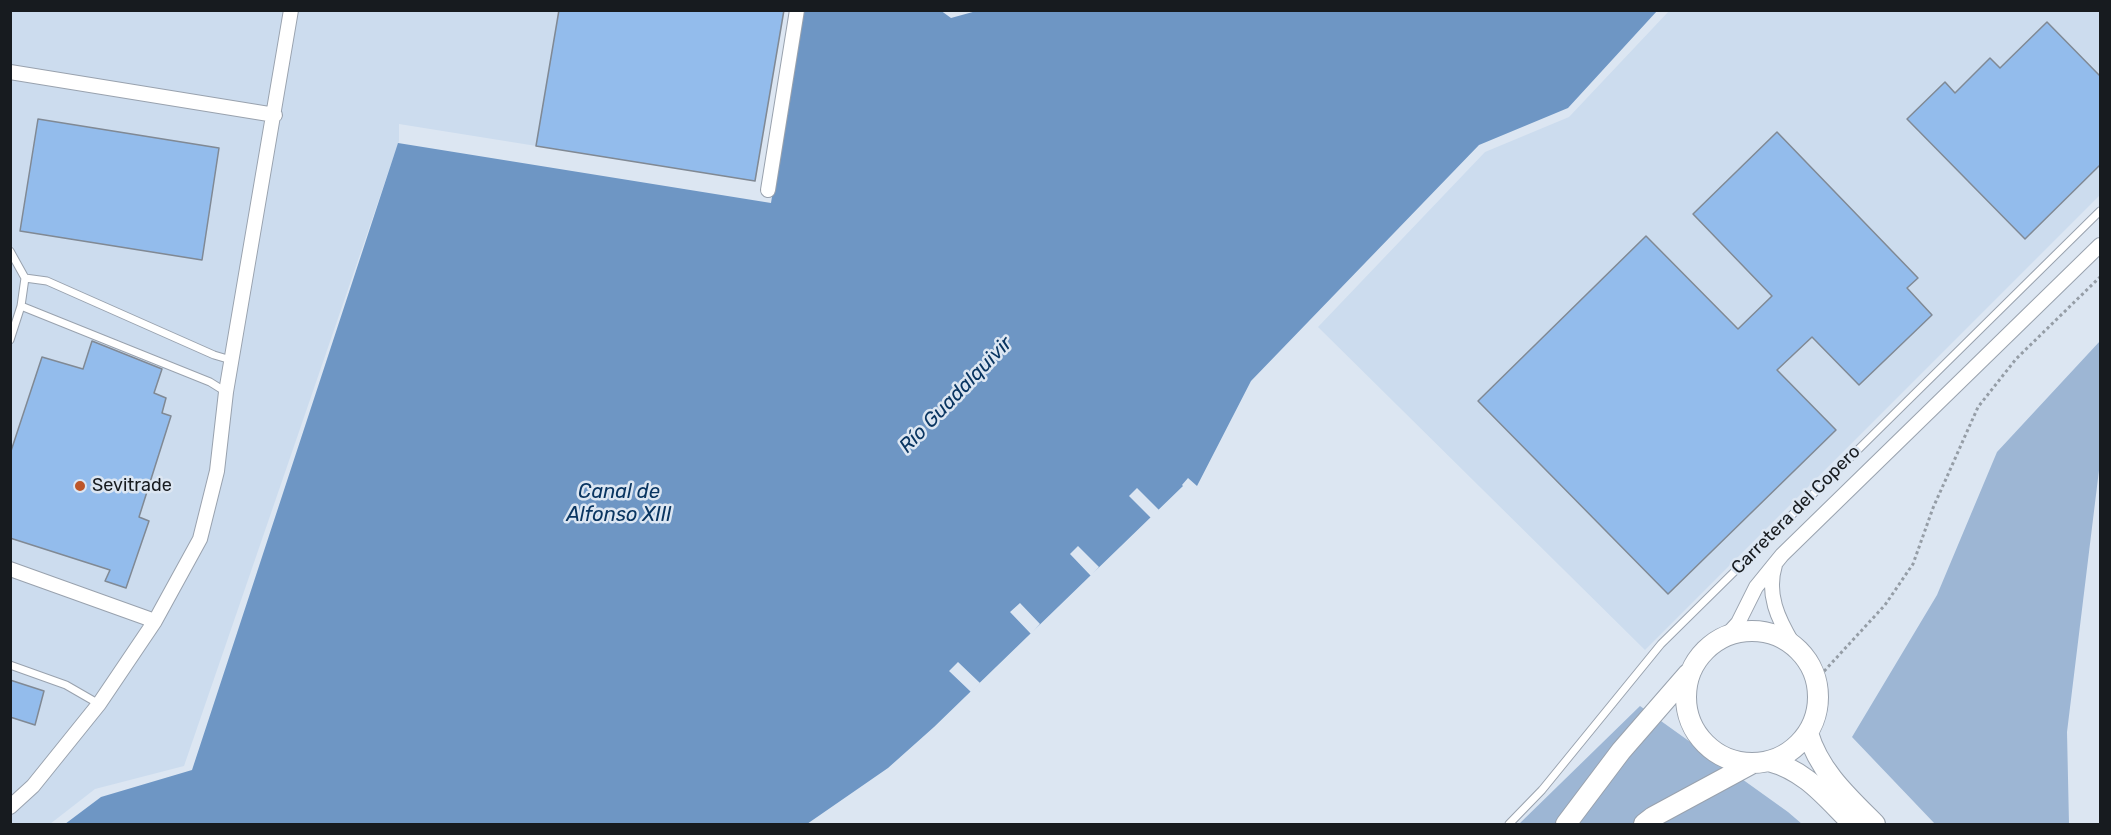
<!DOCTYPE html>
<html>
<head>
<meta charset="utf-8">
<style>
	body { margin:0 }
	#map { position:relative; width:2111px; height:835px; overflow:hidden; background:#dce6f2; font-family:Rubik,sans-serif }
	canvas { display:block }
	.frame { position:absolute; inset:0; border:12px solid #171b1f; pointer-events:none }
</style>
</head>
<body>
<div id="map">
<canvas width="2111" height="835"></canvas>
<div class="frame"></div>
</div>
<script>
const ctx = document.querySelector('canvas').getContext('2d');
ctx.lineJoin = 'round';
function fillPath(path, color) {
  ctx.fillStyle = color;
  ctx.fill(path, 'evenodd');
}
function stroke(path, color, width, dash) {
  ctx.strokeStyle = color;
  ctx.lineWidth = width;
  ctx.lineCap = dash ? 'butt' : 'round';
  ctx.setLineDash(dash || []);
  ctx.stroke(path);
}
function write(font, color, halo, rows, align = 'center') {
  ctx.font = font + ' Rubik,sans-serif';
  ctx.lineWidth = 5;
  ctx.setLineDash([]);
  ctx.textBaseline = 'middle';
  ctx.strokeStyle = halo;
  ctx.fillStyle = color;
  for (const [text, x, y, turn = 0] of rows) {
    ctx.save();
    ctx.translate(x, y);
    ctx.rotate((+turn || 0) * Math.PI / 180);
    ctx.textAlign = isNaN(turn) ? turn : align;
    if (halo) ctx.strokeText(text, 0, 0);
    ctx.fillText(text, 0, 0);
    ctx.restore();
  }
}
fillPath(new Path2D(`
	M10,11H783L755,181L399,124V141L184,766L95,789L50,824H10Z
	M1669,11H2100V195L1645,650L1318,327L1485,152L1569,117Z`), '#ccdcee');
fillPath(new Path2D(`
	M2100,341V462L2067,732L2069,824H1935L1852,737L1937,595L1997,452Z
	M1640,706L1788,812L1802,824H1519Z`), '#9db6d4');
fillPath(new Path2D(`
	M940,10L951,18L980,10L1657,11L1568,108L1479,145L1251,381L1197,486L1188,478L1182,485L1183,486L934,727L888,768L807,824H65L101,797L192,770L398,143L771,203L792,68L795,11Z`), '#6e96c4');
fillPath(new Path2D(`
	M1137,488L1159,510L1151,518L1129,496Z
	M1078,546L1099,567L1091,576L1070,554Z
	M1020,603L1040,624L1031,634L1010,612Z
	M958,662L980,683L971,692L949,671Z`), '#dce6f2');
const building = new Path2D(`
	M559,10H784L755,181L536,146Z
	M2047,22L2100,76V165L2025,239L1907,119L1945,82L1955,93L1990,58L2000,68Z
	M38,119L219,148L202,260L20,231Z
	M1777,132L1918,278L1907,288L1932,315L1859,385L1812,337L1777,370L1836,430L1668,594L1478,401L1646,236L1738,329L1772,296L1693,214Z
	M92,341L162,369L154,393L166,398L162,413L171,416L139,517L149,521L126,588L105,581L110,570L10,538V454L42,357L83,369Z
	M10,680L44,691L35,725L10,717Z`);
fillPath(building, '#93bcec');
stroke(building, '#808994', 1.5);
const service = new Path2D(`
	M10,251L25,278L21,306L10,340
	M25,278L47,281L214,355L231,360
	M21,306L210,382L226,392
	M10,665L66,685L99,704
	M1509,824L1542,790L1661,644L2100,211`);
const minor = new Path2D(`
	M10,72L275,115
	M768,190L797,10
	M1775,565C1766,594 1778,619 1793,644
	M10,569L155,621
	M1728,634L1738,623L1756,587L1782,555L2100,245
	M10,807L33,786L99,704L155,621L200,539L217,471L226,392L291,10`);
const secondary = new Path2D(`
	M1686 697a66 66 0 1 1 132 0a66 66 0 1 1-132 0Z
	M1808,733C1819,771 1848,797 1875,824
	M1769,761C1807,771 1827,799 1853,824
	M1566,824L1621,751L1688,674
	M1644,824L1653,817L1751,764`);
stroke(service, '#99a2ae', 9);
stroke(minor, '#99a2ae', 16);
stroke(secondary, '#99a2ae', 22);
stroke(new Path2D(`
	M1816,680L1885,605L1913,564L1933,508L1978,407L2016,359L2100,277`), '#959da6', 3, [3, 3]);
stroke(service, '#fff', 7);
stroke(minor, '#fff', 14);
stroke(secondary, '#fff', 20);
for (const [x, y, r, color] of [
	[80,486,6,"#bd5629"]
]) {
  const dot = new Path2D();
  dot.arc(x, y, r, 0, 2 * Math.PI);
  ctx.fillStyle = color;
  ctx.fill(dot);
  stroke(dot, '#dce6f2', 2);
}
write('18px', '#171b1f', '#dce6f2', [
	["Sevitrade",92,486]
], 'left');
write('18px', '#171b1f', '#dce6f2', [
	["Carretera del Copero",1796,510,-45]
]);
write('italic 20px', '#093561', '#dce6f2', [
	["Río Guadalquivir",956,395,-46],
	["Canal de",619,492],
	["Alfonso XIII",619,515]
]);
</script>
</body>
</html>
